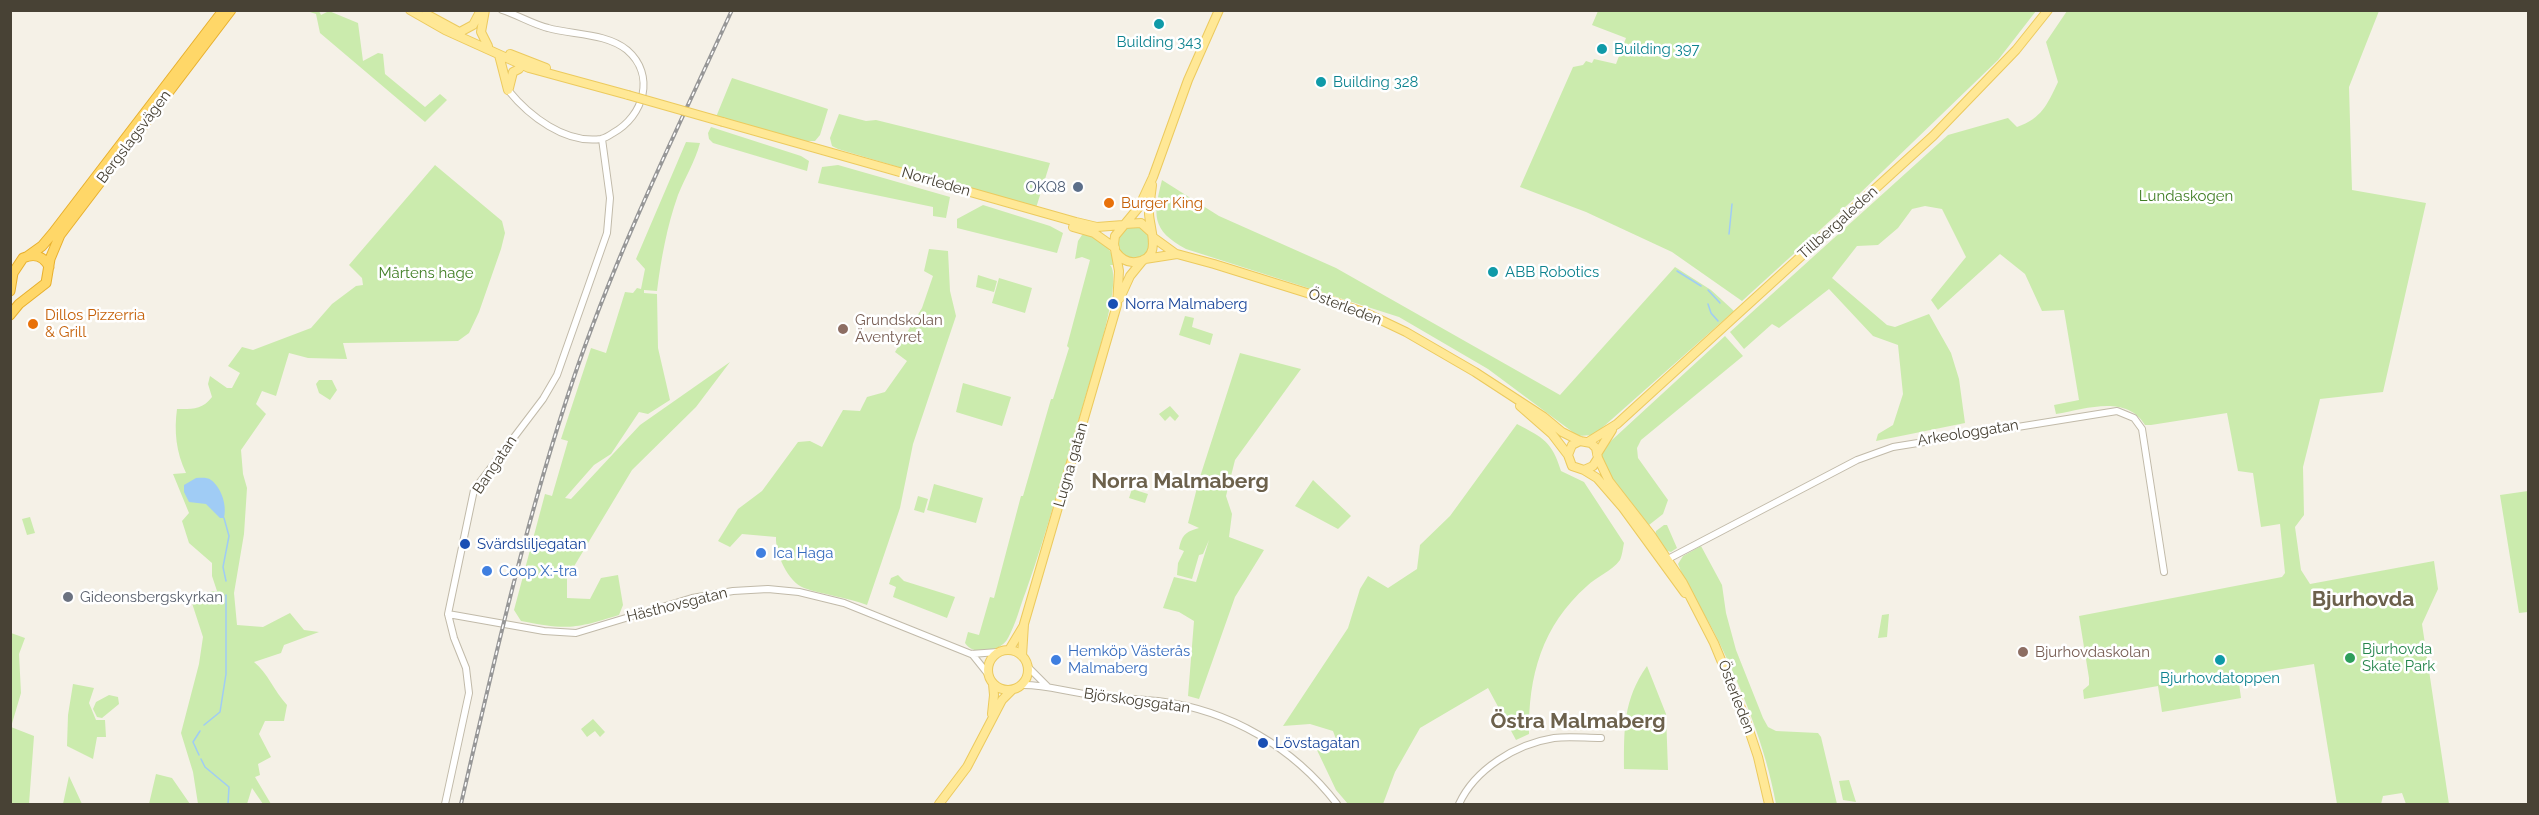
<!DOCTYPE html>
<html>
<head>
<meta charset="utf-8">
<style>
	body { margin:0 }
	#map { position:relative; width:2539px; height:815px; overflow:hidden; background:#f5f1e7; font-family:Raleway,sans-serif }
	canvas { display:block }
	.frame { position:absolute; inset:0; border:12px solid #484235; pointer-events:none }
</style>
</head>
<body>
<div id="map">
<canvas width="2539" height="815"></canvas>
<div class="frame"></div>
</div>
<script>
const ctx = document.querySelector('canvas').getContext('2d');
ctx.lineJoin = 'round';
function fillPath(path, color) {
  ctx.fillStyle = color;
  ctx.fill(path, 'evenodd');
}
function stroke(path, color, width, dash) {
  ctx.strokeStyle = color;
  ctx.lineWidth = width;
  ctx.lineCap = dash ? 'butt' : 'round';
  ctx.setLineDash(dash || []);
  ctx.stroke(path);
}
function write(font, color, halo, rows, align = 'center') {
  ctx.font = font + ' Raleway,sans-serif';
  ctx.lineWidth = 5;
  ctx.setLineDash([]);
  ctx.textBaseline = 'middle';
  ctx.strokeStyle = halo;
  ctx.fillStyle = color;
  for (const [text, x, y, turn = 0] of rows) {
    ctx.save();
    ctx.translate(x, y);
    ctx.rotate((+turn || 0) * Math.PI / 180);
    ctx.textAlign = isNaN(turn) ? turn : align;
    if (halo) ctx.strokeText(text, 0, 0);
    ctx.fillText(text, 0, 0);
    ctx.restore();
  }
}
fillPath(new Path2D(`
	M307,11H319L321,15L329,11L358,23L363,61L378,53L383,54L385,74L425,107L440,94L447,100L425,122L320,33L316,14Z
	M1598,11V10L2036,11L1998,60L1855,198L1742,301L1672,252L1586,212L1520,187L1573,67L1583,65L1586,61L1592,63L1594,59L1616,64L1626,38L1592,25Z
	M2067,11H2379L2349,87L2352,190L2426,203L2383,392L2320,399L2303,467L2304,515L2295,527L2301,570L2310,584L2434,561L2438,589L2422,624L2449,804H2406L2402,793L2383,796L2381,804H2337L2314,664L2238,676L2241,698L2168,711L2162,712L2158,686L2084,699L2083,690L2089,685V678L2079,616L2282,577L2285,573L2280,524L2261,527L2253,473L2238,471L2227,413L2151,425H2145C2126,394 2086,409 2056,414L2054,405L2079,400L2064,310L2042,311L2025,274L2000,254L1938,310L1931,300L1966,257L1942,209L1925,206L1912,209L1898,228L1878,245L1857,246L1832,278L1887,325L1895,327L1929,314L1951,353L1959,379L1965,423L1876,441L1878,434L1893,425L1903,394L1898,345L1873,336L1829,289L1779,328L1772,324L1744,349L1730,332L1948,135L2008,118L2017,127C2042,118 2047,105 2058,82L2046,42Z
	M732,78L828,109L820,135L815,141H806L716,117Z
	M839,114L866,121L876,120L1050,163L1036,208L838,149L832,146L830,138Z
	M711,127L801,156L809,161L807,171L713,143L709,139L708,133Z
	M686,142L700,143C695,162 685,177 678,195C667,226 661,259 657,291L644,290V293L657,294L658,348L670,400L648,414L639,412L611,454L594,465L565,498L571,499L640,425L730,362L696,407L632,470L567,578V598L590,599L601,578L618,575L623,605L619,615C575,629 566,630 521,621L514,610L545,494L552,496L568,441L561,439L591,348L606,353L625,292L633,293L637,288L641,289L645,269L636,259Z
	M435,165L502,221L505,233L501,249L479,312L469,333L458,341L343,343L347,359L308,358L289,353L276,396L262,391L256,404L266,414L241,450L243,474L247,488L244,534L234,593L237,625L263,627L290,613L304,630L319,632L284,645L281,653L254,662C268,673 274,691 287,705L284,721H265L259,734L271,757L258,764L260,775L255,777L271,804H263L252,788L247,804H198L193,772L181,733L199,664L203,637L189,594L217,591L212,576V563L189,543L182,521L189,513L173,474L186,473C176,452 174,431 177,409C192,409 202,410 212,397L208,384L210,376L227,388H232L240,373L228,366L242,347L253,350L311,328L332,304L356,286L363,285L362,278L349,265Z
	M838,165L950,197L946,218L933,216V207L818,183L822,167Z
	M1162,180L1219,216L1336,268L1560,395L1675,267L1711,290L1734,311L1594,435L1578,436L1488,369L1399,317L1186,249C1151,230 1153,215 1162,180Z
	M983,205L1050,226L1063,233L1057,253L957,228V219Z
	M1117 242a17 17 0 1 1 34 0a17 17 0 1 1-34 0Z
	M1088,234C1105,241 1111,249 1116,265H1110C1124,279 1090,381 1084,402C1065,465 1048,529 1026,591C1020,606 1016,624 1008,638C1001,652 974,657 965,643L968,632L979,635L990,597L994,598L1021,496H1023L1051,399H1053L1069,348L1067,346L1090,260L1082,257L1075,259L1078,241L1082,235Z
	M929,249L948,251L950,291L956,316L913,444L900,508L867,605C846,597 824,595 804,588C788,582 775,553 776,537L742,534L730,547L718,541L738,509L762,491L798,442L810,441L822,447L843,410L860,411L867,397L885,392L907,361L895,352L922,308L933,276L924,271Z
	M978,275L997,281L994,292L976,287Z
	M999,278L1032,288L1025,313L992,303Z
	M1185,316L1194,318L1192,327L1213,334L1210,345L1179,335Z
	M1725,336L1743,356L1641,440L1637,448L1638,458L1668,500L1663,514L1649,525L1603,467L1600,451Z
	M1240,353L1301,369L1235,460L1226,496L1232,514L1229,537L1264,550L1235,597L1199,699L1188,696L1194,621L1179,612L1163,608L1174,577L1196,582L1209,540L1203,554L1199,555L1192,579L1177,575L1178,563L1184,551L1179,549C1182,535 1185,532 1199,528L1188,523L1199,480Z
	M319,380H332L337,390L330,400L319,393L316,384Z
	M963,383L1011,397L1002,426L956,412Z
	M1170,406L1179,416L1175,421L1170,416L1165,421L1159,414Z
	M1517,424C1543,438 1552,441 1561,471L1584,482L1624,543C1623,548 1622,556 1620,560C1612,571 1596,577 1587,586C1542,626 1528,676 1529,734L1516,740L1488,688L1420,728L1395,772L1383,804H1348L1336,790L1316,748L1336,739L1333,731L1310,724L1283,726L1348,628L1360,589L1368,576L1388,588L1417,569L1420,545L1450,516Z
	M1313,480L1351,516L1338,529L1295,506Z
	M934,484L983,498L976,523L927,510Z
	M1132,489L1148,494L1145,503L1129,498Z
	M2528,491V612L2519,613L2500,495Z
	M918,496L928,499L924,513L914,510Z
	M30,517L35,533L27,535L22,519Z
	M1664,525H1667L1677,548L1671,552L1664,550L1655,535L1656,531Z
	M1701,546L1722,585L1726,613L1736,650L1763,718L1768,727L1776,731L1818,733L1821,737L1837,804H1776C1766,748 1742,689 1717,638C1705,613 1687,590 1678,564L1683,556Z
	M898,575L904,581L955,597L947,618L893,597L896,587L889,584L891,578Z
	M1889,614L1887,637L1878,638L1882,615Z
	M11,633L25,638L19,654L21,693L11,727L34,736L29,804H11Z
	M1647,666L1666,714L1668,770L1624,769C1624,729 1623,700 1647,666Z
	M73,684L94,688L89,703L96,720H105L106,737H97L93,759L67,746L68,715Z
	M109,695L118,697L119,704L102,718L97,717L93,709L96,702Z
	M593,719L605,732L600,737L595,731L587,737L581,729Z
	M156,774L172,778L190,804H149Z
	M69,776L82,804H63Z
	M1849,780L1856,802L1843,800L1839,781Z`), '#cbebad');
fillPath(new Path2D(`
	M196,478C201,478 207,477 211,480C222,488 227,506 224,518H220L206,504L189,502L184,492V485Z`), '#a0ccf5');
stroke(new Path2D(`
	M1729,234L1732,204
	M1677,271L1701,286
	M1708,290L1720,303
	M1708,304L1711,313L1718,321
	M224,518L229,536L223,567L226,581
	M204,725L220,712L226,674V595
	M199,755L193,742L200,731
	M201,759L205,767L229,787L228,804`), '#a0ccf5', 1.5);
const minor = new Path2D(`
	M502,10C518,15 532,24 548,28C573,35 606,33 627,50C656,75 644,116 613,133C610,135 605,138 601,139C565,144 529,116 508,90
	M1668,559L1857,460L1893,447L2117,411L2134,418L2142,429L2164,572
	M448,614L544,631L576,633L692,598L733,591L768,589L799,592L844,603L971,654L998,652
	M972,654L988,674
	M1027,666L1048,687
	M1021,685C1046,684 1069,693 1094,695C1115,698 1137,699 1158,701C1230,710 1293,747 1337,804
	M445,804L469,693L466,668L454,638L448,614L474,490L543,399L557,375L607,233L610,198L602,139
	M1459,804C1475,769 1516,744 1554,738C1569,736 1585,738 1601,738`);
const major = new Path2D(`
	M410,10L445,30L529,68L628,95
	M485,10L481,32L488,46
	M426,14L461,33
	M460,32L473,25L481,10
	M510,54L546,68
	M499,55L508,90
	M509,88L513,72L519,69
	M723,122L1076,222L1097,227L1123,225
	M1125,224L1141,223L1151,232
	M1073,227L1094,233L1115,248
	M1154,238L1176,254
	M1116,252C1121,259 1127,263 1136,262C1163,259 1150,230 1149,214C1149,204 1151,195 1152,185
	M1145,259L1177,254L1214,264L1323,298L1366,313L1406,332L1475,372L1544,417L1562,432L1580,441L1591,443L1596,448L1598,458L1593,466L1584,470L1572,466L1568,455L1572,445L1580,441
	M1120,298L1130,276L1143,260
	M1520,406L1552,434L1568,455
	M1588,442L1617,424L1933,136L2016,50L2048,10
	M1597,454L1612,430
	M1598,458L1609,481L1651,535L1683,583L1714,643L1745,718L1758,757L1769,804
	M1584,470L1597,478L1623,508L1685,593
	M988 670a20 20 0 1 1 40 0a20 20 0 1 1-40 0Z
	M1009,650L1024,625
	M1022,656L1024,624L1117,305L1119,271L1114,244L1115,236L1139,207L1153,177L1188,80L1219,10
	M992,714L994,695L993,684
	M939,804L967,767L1002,700L1012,690`);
const highway = new Path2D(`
	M28,256L42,246L53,233L222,12
	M10,291L13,273L23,258C34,253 44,256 49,267
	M10,315L19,304L46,283L50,259L60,235L231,10`);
stroke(minor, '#c1baa9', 8);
stroke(major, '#ecca5e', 10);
stroke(highway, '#e8b02e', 11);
stroke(minor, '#fff', 6);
stroke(major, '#ffe896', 8);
stroke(highway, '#ffd768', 9);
const rail = new Path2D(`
	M461,804C494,662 526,519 573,380C616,253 676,132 732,10`);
stroke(rail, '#979797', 4);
stroke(rail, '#fff', 1.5, [4.5]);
const majorBridge = new Path2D(`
	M628,95L723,122`);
stroke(majorBridge, '#ecca5e', 10, []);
stroke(majorBridge, '#ffe896', 8);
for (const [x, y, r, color] of [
	[1159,24,6,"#0f9aa8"],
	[1602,49,6,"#0f9aa8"],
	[1321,82,6,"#0f9aa8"],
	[1078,187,6,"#5c6f8a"],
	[1109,203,6,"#e8710a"],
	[1493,272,6,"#0f9aa8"],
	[1113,304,6,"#1a4fb4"],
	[33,324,6,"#e8710a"],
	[843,329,6,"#8d6e63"],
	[465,544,6,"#1a4fb4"],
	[761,553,6,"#3f7fe0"],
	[487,571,6,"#3f7fe0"],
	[68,597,6,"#6b7280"],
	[2023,652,6,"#8d6e63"],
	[2350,658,6,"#2e9e5b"],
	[1056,660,6,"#3f7fe0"],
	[2220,660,6,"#0f9aa8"],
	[1263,743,6,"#1a4fb4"]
]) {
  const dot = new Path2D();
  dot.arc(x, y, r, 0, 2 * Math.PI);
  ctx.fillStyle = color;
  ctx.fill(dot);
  stroke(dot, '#fff', 2);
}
write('15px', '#0d838f', '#fff', [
	["Building 343",1159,42,"center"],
	["Building 397",1614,49],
	["Building 328",1333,82],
	["ABB Robotics",1505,272],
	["Bjurhovdatoppen",2220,678,"center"]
], 'left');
write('15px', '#484235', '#fff', [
	["Bergslagsvägen",134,137,-53],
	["Norrleden",936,182,16],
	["Tillbergaleden",1838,223,-42],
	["Österleden",1345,307,21],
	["Arkeologgatan",1968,433,-9],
	["Bangatan",495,465,-56],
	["Lugna gatan",1071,465,-74],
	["Hästhovsgatan",677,605,-14],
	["Österleden",1736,697,69],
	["Björskogsgatan",1137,701,8]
]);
write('15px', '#4e5e75', '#fff', [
	["OKQ8",1066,187]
], 'right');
write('15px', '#407e24', '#fff', [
	["Lundaskogen",2186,196],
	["Mårtens hage",426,273]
]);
write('15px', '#c56008', '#fff', [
	["Burger King",1121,203],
	["Dillos Pizzerria",45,315],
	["& Grill",45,332]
], 'left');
write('15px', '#164399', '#fff', [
	["Norra Malmaberg",1125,304],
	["Svärdsliljegatan",477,544],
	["Lövstagatan",1275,743]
], 'left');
write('15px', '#785e54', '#fff', [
	["Grundskolan",855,320],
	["Äventyret",855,337],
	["Bjurhovdaskolan",2035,652]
], 'left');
write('15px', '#366cbe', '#fff', [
	["Ica Haga",773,553],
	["Coop X:-tra",499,571],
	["Hemköp Västerås",1068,651],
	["Malmaberg",1068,668]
], 'left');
write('15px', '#5b616d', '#fff', [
	["Gideonsbergskyrkan",80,597]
], 'left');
write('15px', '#27864d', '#fff', [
	["Bjurhovda",2362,649],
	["Skate Park",2362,666]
], 'left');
write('bold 21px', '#6c614c', '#fff', [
	["Norra Malmaberg",1180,482],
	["Bjurhovda",2363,600],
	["Östra Malmaberg",1578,722]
]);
</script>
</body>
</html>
